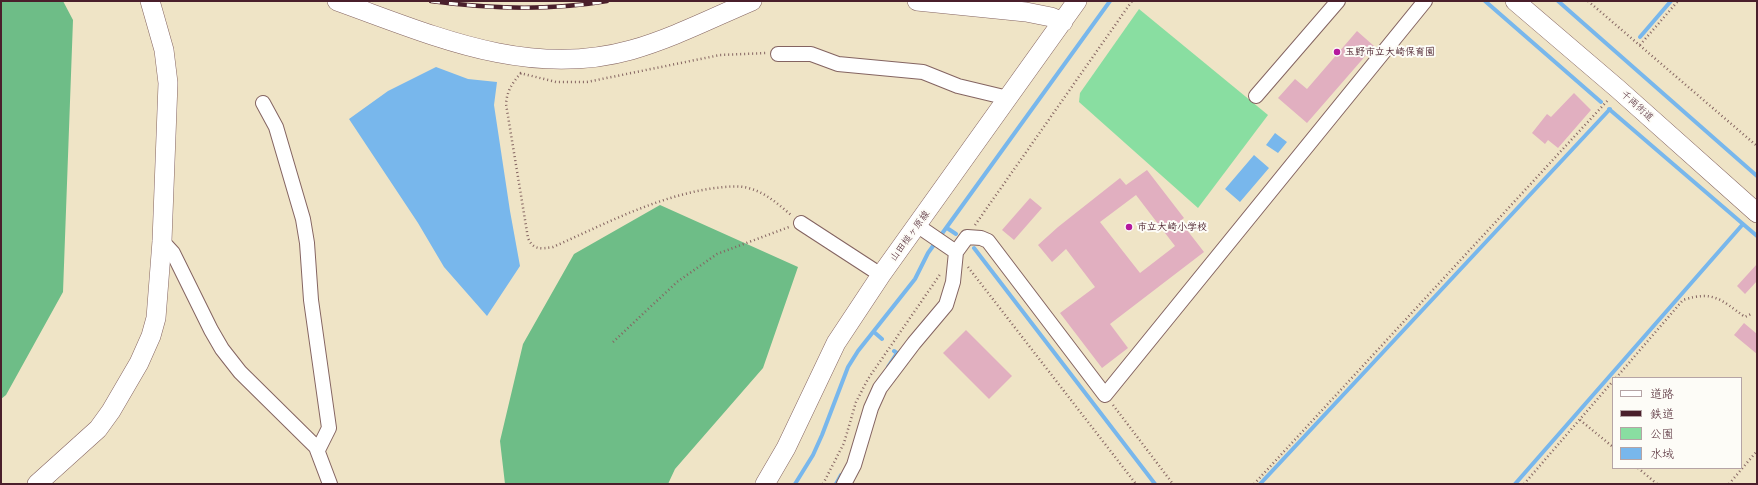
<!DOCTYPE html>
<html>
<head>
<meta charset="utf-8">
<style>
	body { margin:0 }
	#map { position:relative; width:1758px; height:485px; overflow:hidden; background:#efe4c6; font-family:"Playpen Sans","Klee One",sans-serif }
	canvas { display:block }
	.frame { position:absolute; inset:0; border:2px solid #4a1f2b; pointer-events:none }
	.legend { position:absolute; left:1612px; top:377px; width:130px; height:92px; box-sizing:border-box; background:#fdfcf7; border:1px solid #b5a4a5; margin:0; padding:5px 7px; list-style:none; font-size:12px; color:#4a1f2b }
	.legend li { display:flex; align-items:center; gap:8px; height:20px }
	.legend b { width:20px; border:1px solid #b5a4a5 }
</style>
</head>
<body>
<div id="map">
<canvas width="1758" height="485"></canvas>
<div class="frame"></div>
<ul class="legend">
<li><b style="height:5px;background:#fff"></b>道路</li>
<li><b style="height:5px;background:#4a1f2b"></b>鉄道</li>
<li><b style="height:11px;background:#89dea1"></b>公園</li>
<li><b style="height:11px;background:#78b7ec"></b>水域</li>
</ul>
</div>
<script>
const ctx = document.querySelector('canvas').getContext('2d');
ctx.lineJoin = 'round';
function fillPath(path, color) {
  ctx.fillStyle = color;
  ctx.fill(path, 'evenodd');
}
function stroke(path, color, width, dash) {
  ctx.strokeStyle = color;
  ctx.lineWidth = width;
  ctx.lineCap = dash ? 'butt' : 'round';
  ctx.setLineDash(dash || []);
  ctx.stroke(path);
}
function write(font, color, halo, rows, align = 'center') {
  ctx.font = font + ' "Playpen Sans","Klee One",sans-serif';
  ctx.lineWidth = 4;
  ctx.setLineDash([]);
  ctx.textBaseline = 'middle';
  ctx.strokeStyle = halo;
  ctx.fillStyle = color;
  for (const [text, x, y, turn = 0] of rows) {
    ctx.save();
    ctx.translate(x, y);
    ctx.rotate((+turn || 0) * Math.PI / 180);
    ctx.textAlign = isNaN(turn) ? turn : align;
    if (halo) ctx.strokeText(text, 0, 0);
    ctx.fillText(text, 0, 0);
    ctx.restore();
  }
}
fillPath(new Path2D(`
	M1139,9L1268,115L1198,208L1079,102L1080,93Z`), '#89dea1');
fillPath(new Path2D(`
	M1,1H63L73,20L63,292L6,395L1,399Z
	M660,205L798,267L763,368L675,469L668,484H505L500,441L523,344L574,254Z`), '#6ebd87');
fillPath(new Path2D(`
	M436,67L468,79L497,82L494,105L510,211L520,266L487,316L444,267L418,223L349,119L388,91Z
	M1275,133L1287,142L1278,153L1266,145Z
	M1254,155L1269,168L1240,202L1225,189Z`), '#78b7ec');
stroke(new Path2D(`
	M1485,1L1601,102
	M1558,1L1757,176
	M1640,37L1671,1
	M1609,109L1757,236
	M947,228L956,234
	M974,248L1155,484
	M874,332L882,339
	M888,367L897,353L894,351
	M795,484L813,455L822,435L848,367L858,351L915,279L928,253L1110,1
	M836,484L841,475
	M1260,484L1610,109
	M1515,484L1743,224`), '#78b7ec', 4);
fillPath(new Path2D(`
	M1357,31L1374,46L1307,123L1278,98L1295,79L1307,89Z
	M1574,93L1591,110L1558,148L1548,140L1545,144L1532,133L1547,114L1551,117Z
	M1147,170L1184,218L1180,221L1204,252L1110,324L1128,348L1102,368L1060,313L1095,287L1066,249L1052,262L1038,245L1058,227L1120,178L1126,185ZM1136,195L1175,246L1140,273L1100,222Z
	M1030,198L1042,208L1014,240L1002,230Z
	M1757,264V281L1745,294L1737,286Z
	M1744,323L1757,334V354L1734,335Z
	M966,330L1012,376L989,399L943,353Z`), '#e1afc0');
const street = new Path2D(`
	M778,54H811L838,64L923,72L958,86L1008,98
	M1256,96L1338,1
	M263,103L276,127L303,219L307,243L311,300L329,428L318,450
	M801,223L881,275
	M918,226L956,252
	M162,241L173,253L211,330L222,349L240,372L316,447L330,484
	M844,484L854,465L871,408L880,388L914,343L946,305L953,282L956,252L967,237L981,238L988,241L1105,395L1425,1`);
const secondary = new Path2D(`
	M337,1C432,35 528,79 631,50C673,38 712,18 752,1
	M917,1L1026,12L1051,17L1063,22
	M1515,1L1618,89L1757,213
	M37,484L98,429L111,411L139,363L151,336L156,318L162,241L168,83L164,50L150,1
	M765,484L786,448L836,343L881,275L1077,1`);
stroke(street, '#846461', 16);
stroke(secondary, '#846461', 20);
stroke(new Path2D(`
	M1588,1L1757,146
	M1640,45L1678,1
	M520,73L556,82H587L720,55L767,53
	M521,73C512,83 507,91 506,104L528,238C533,250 541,249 553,247C605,224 657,196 715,188C726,187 737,185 748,188C765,192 778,204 791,215
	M975,225L1132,1
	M968,267L1136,484
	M613,342L677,282L717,254L789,227
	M1616,378L1683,300C1714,290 1721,300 1745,317L1751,314
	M1113,405L1173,484
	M1580,420L1613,447
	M1638,468L1657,484
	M823,484L844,443L856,402L868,379L941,273
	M1254,484L1609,99
	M1524,484L1613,381
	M1729,484L1757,451`), '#846461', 2.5, [1, 3]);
stroke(street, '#fff', 14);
stroke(secondary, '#fff', 19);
const rail = new Path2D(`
	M431,1C490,9 549,11 607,1`);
stroke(rail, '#4a1f2b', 4.5);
stroke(rail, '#fdfcf7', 3, [9]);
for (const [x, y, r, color] of [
	[1337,52,4,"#b5179e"],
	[1129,227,4,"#b5179e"]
]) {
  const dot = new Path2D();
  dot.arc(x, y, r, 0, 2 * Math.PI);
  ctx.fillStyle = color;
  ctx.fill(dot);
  stroke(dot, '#fdfcf7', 1.5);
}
write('bold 10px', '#4a1f2b', '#fdfcf7', [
	["玉野市立大崎保育園",1345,52],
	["市立大崎小学校",1137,227]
], 'left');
write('10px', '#4a1f2b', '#fdfcf7', [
	["千両街道",1637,106,42],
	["山田槌ヶ原線",910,236,-54]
]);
</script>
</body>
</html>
